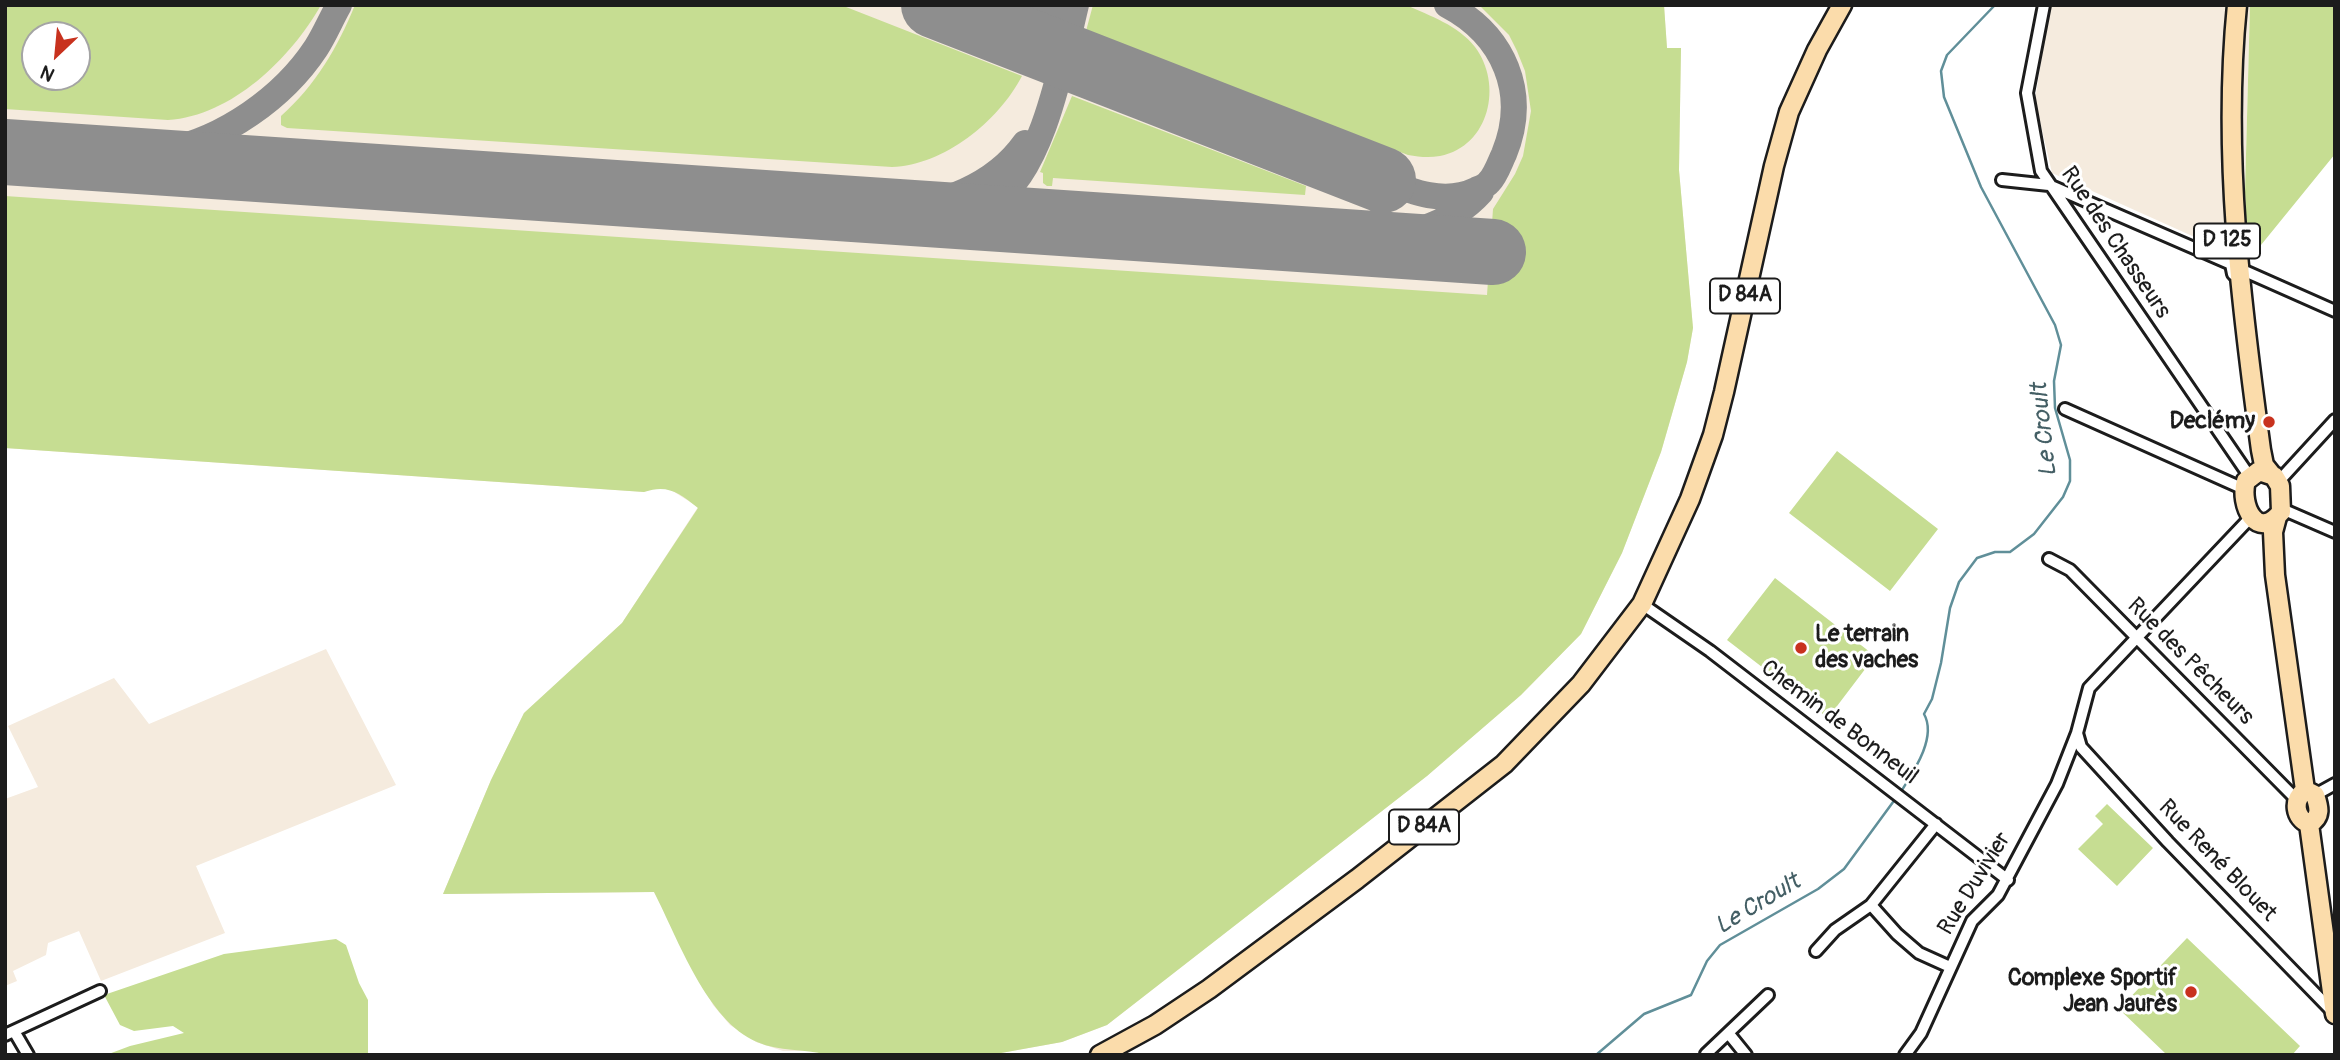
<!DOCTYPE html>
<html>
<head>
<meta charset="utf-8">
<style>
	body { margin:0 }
	#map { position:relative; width:2340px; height:1060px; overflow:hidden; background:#fff; font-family:Pangolin,sans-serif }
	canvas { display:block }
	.frame { position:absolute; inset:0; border:7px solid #1c1c1c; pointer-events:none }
	.north { position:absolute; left:21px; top:21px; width:70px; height:70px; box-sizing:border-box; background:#fff; border:2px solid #a4a4a4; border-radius:50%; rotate:206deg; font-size:19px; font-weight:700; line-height:28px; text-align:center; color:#1c1c1c }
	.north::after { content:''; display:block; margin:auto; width:24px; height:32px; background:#c8321e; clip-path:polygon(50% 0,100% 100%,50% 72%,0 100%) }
</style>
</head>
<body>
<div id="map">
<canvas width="2340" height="1060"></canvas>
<div class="frame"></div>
<div class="north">N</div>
</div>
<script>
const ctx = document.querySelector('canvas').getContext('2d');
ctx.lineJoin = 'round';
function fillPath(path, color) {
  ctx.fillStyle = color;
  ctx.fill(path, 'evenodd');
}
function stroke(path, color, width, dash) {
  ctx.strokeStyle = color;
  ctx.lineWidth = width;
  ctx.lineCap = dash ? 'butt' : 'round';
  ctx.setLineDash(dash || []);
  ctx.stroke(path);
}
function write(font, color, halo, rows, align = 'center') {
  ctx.font = font + ' Pangolin,sans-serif';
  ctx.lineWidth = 6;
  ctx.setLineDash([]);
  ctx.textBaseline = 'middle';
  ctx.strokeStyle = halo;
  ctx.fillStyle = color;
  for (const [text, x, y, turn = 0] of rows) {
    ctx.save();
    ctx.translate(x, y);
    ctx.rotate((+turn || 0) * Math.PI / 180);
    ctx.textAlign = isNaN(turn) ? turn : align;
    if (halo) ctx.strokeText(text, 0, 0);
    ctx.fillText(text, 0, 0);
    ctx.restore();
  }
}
fillPath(new Path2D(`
	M5,5H1664L1667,48H1681L1679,170L1693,328L1687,362L1661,452L1622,553L1581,634L1521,695L1427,776L1107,1025L1062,1042L990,1055H827L814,1051H783L756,1042L730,1025L713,1005L654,892L443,894L491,780L524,713L622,623L698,507L671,490L659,487L644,492L5,448ZM35,35H77V77H35Z
	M2050,5H2250L2245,192L2248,261L2052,173L2035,100Z
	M326,649L396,785L196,866L225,933L101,981L79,931L48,943L46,955L13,971L17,981L5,986V799L38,787L8,726L114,678L149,724Z`), '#f5ebde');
fillPath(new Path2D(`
	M5,5H321C291,58 232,116 168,120L5,109ZM77,35V77H35V35Z
	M355,5H841L1022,76C998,122 944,165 892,167L287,128L281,125V116C315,86 338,47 355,5Z
	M1093,5H1406C1430,16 1458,25 1475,47C1503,84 1490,146 1440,156C1429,158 1419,157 1408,155L1086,31Z
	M1479,5H1664L1667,48H1681L1679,170L1693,328L1687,362L1661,452L1622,553L1581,634L1521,695L1427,776L1107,1025L1062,1042L990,1055H827C803,1048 780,1052 757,1042C707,1021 678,939 654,892L443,894L491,780L524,713L622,623L698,508C679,493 668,484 644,492L5,448V196L1487,295L1493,209L1515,174L1523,156L1531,111L1525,71L1517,51L1509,35Z
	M2250,5H2335V154L2248,261L2245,192Z
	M1072,96L1306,186L1305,195L1053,178L1052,186H1047L1043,183V173L1040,172Z
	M1837,451L1938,529L1890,591L1789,513Z
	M1775,578L1875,656L1828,718L1727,640Z
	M2107,804L2153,848L2117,886L2078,849L2103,824L2095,816Z
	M2187,938L2300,1046L2292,1055H2167L2119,1009Z
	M336,939L346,945L359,983L368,1000V1055H106L130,1046L184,1033L173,1026L134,1031L120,1025L104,995L224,954Z`), '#c6dd92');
stroke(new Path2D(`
	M1902,790C1914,771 1937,737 1924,714L1932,699L1941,663L1950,608L1959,582L1977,558L1995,552H2010L2034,534L2063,497L2070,481V460L2055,408L2054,381L2061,345L2055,325L1981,187L1944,97L1941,71L1947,55L1995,5
	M1596,1055L1644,1014L1691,995L1707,961L1720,945L1818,889L1844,869L1896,798`), '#608f99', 2.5);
stroke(new Path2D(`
	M978,22C1012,24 1029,25 1058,5
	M84,157C110,155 139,156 165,151C224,139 283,98 316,48C325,34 331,19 339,5
	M1383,180C1412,192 1445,205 1476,190C1480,188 1486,186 1489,182C1496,175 1500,162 1504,154C1529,93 1504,35 1447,5
	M890,212C942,203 993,188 1025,143
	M948,216C964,213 979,210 994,201C1043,172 1063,58 1076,5
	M1354,243C1400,236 1448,229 1481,192`), '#8e8e8e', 26);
stroke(new Path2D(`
	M934,5L1383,180
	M5,152L1493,252`), '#8e8e8e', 66);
const minor = new Path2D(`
	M2044,5L2027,93L2041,171L2250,477
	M2002,180L2049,185L2231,264L2233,274
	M2239,272H2247L2335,311
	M2065,409L2244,489
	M2279,481L2335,420
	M2282,509L2335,532
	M2049,559L2070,570L2297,800
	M1642,604L1710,651L2008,880
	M2077,733L2081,747L2168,842L2334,1013
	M2315,795L2335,784
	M1871,905L1897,934L1919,953L1950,967
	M1816,951L1835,930L1871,905L1936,824
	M14,1031L28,1055
	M1729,1034L1746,1055
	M5,1035L100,991
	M1706,1054L1768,995
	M1905,1055L1921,1033L1972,921L1998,895L2057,784L2077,733L2089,688L2251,517`);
const primary = new Path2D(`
	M2237,5C2222,154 2241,303 2261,450L2264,465L2272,475
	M2259,471L2274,476L2280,486L2281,512C2257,542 2239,505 2246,481Z
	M2277,517L2273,532L2275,575L2305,790C2292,801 2295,818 2309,824
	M2305,790L2315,795C2319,807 2322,817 2309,824
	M2309,824L2335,1014
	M1100,1055L1155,1025L1209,989L1357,879L1504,764L1581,684L1642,604L1690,499L1713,435L1724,392L1774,166L1789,112L1817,50L1842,5`);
stroke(minor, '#1c1c1c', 16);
stroke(primary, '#1c1c1c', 23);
stroke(minor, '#fff', 10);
stroke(primary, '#fbdcab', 18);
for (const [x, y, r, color] of [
	[2269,422,7,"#c8321e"],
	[1801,648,7,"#c8321e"],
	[2191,992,7,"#c8321e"]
]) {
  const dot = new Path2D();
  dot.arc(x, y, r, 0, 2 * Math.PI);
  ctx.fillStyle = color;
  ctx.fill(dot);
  stroke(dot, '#fff', 2.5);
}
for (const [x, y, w] of [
	[2227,241,66],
	[1745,296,70],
	[1424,827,70]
]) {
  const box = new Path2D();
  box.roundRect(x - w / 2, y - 17.5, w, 35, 5);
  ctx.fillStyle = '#fff';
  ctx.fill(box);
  stroke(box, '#1c1c1c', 2);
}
write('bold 21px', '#1c1c1c', null, [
	["D 125",2227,241],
	["D 84A",1745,296],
	["D 84A",1424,827]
]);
write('23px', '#1c1c1c', '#fff', [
	["Rue des Chasseurs",2115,243,56],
	["Rue des Pêcheurs",2190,662,45],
	["Chemin de Bonneuil",1839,723,37],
	["Rue René Blouet",2217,861,46],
	["Rue Duvivier",1975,884,-58]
]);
write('bold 23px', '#1c1c1c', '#fff', [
	["Declémy",2255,422],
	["Le terrain",1815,635,"left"],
	["des vaches",1815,661,"left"],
	["Complexe Sportif",2177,979],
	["Jean Jaurès",2177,1005]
], 'right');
write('italic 24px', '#445f65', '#fff', [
	["Le Croult",2045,430,-96],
	["Le Croult",1758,905,-31]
]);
</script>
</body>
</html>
